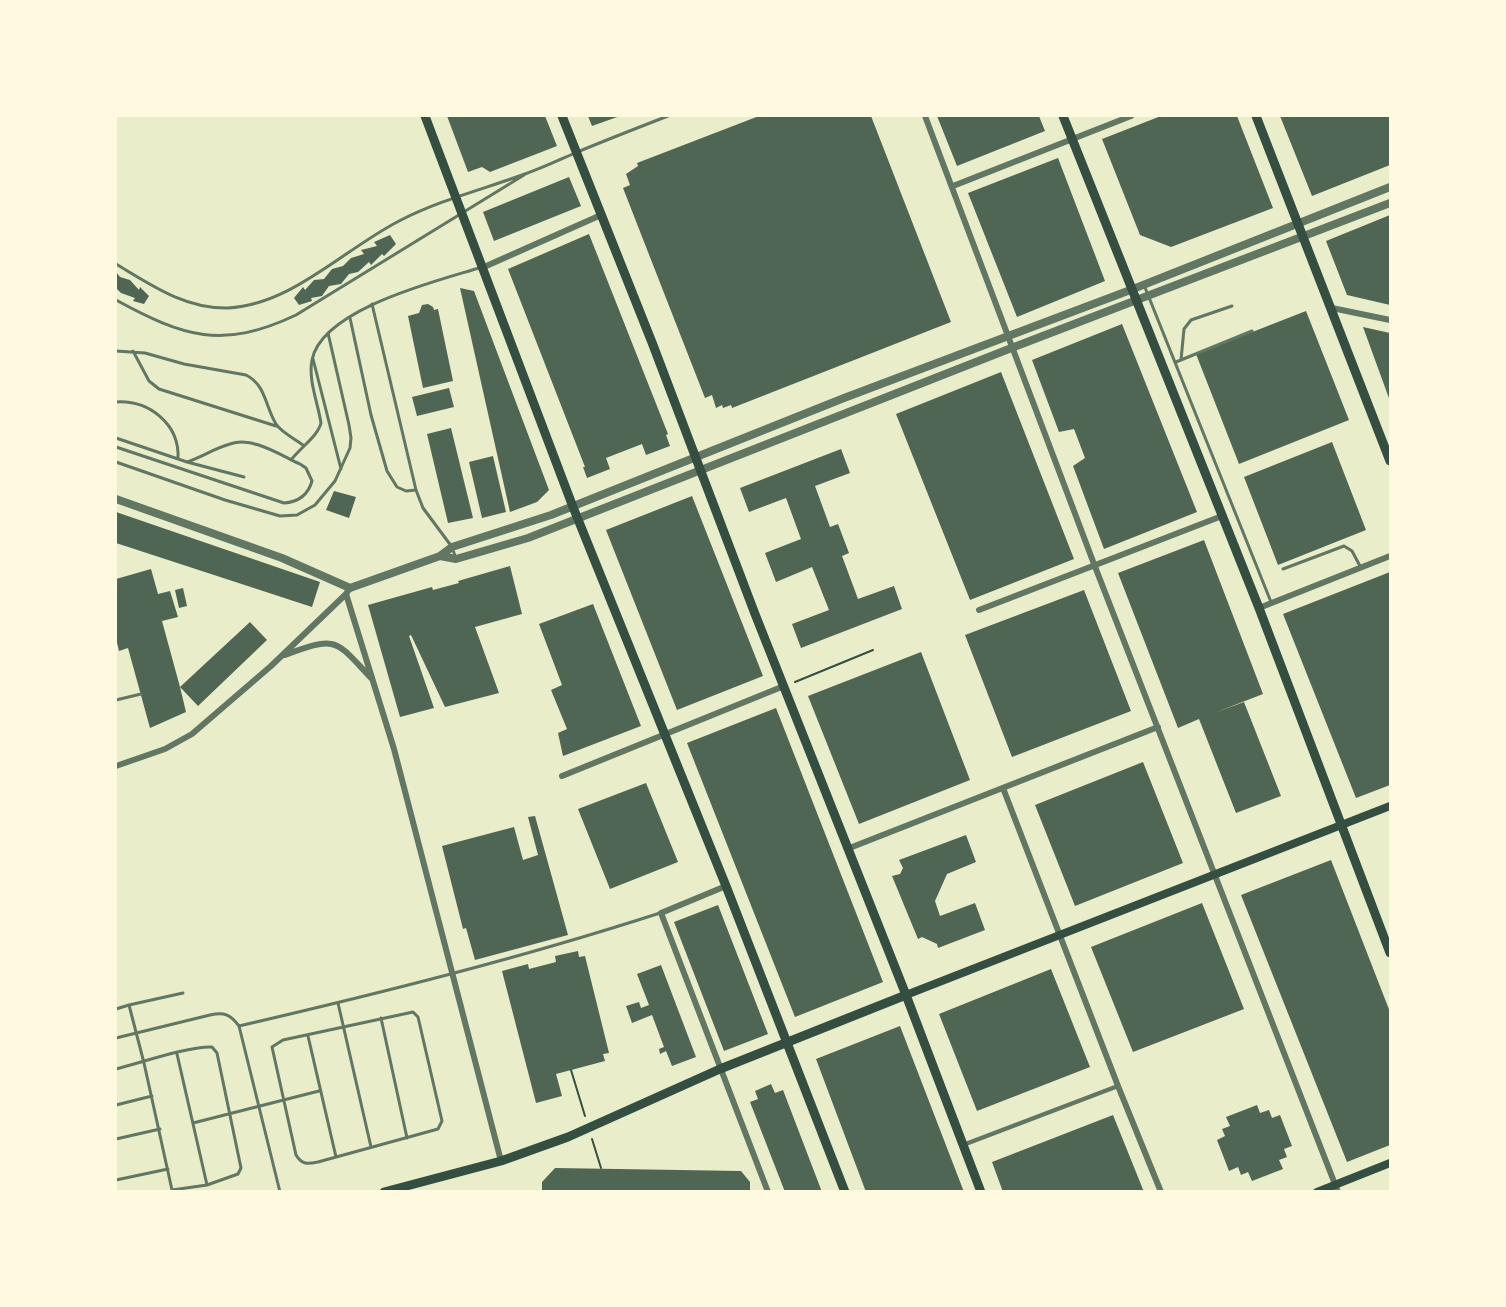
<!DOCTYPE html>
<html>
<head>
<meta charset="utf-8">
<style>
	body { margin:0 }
	#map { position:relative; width:1506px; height:1307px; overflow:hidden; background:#e9edc9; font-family:"Archivo Narrow",sans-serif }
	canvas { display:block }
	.frame { position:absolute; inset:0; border:117px solid #fefae0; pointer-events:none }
</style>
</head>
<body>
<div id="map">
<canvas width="1506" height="1307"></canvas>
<div class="frame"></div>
</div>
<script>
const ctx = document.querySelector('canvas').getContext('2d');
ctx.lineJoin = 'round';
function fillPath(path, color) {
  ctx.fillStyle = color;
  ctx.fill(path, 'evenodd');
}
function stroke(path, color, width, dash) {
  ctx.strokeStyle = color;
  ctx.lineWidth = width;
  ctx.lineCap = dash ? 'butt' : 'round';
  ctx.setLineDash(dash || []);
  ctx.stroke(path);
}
fillPath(new Path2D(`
	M447,116H545L557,146L490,172L482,167L468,172Z
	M588,116H620L592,126Z
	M759,116H871L951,322L732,408L731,405L723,408L722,405L716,408L712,395L705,398L623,188L630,185L626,174L638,166L637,163Z
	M937,116H1039L1045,131L957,166Z
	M1161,116H1237L1273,208L1171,247L1140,235L1102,139Z
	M1280,116H1390V165L1312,196Z
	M1058,158L1105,281L1017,317L968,193Z
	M569,177L581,206L494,241L483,212Z
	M1390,215V305L1347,295L1326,241Z
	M589,234L668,434L666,435L670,446L646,455L642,444L606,458L610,469L587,478L583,467H585L508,269Z
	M390,235L396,244L384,256L382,254L371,265L369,262L358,272L349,274L341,284L329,286L322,296L311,298L312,301L299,305L294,298L303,287L305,290L314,280L324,279L332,269L343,266L351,258L364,254L361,250L377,246L374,242Z
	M116,272L120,277L130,280L139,290L140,287L149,296L144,304L133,301L135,298L121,293L116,288Z
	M460,288L474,291L549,490L537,502L510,512Z
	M428,304L433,307L434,310L438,309L453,381L423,388L408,316L419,313L422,305Z
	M1306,311L1349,420L1239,464L1196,354Z
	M1122,324L1197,512L1104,549L1073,466L1085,458L1074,429L1059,432L1032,360Z
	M1363,327L1390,333V401Z
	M1001,372L1074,559L970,600L896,414Z
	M449,388L454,407L417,416L412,397Z
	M451,428L473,518L448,523L427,434Z
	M1332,442L1366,530L1278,565L1244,477Z
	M841,449L850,473L815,486L830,527L838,524L849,553L842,556L858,599L894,586L902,609L801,648L792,624L829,610L812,567L776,582L765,553L801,539L786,498L749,512L740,488Z
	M493,456L506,512L482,518L469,462Z
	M334,491L356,497L349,518L326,510Z
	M692,496L763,676L677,710L606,530Z
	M116,512L320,582L312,607L116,543Z
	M1204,540L1263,694L1214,713L1244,702L1281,796L1236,813L1199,719L1178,728L1118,573Z
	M510,566L522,614L475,627L499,693L445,707L411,635L409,636L434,708L400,717L368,605L432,587L433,590L459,583L458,581Z
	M151,569L158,594L170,591L178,617L162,621L180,687L250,622L267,640L198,706L180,687L186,712L150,728L128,648L119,651L116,638V579Z
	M1390,572V785L1356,798L1283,614Z
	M183,588L187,606L179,608L175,590Z
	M1084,590L1131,711L1012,757L965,635Z
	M593,604L641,726L563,756L558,733L567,729L551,690L562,685L539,624Z
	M921,652L970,780L859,824L808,696Z
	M776,708L883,982L795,1017L687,743Z
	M1143,762L1183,863L1075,906L1035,805Z
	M646,783L678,862L610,889L578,809Z
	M535,816L568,935L475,960L466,928L463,929L442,846L514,827L523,860L538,855L528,817Z
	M966,835L976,862L947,874L935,901L940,916L975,903L985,930L938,948L937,944L922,937L918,939L892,876L900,874L903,868L899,860Z
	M1331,860L1390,1012V1145L1347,1162L1241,895Z
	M1202,903L1244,1009L1133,1052L1091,947Z
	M718,905L768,1034L724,1051L674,922Z
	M578,951L579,957L585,956L609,1053L603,1054L605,1061L556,1074L562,1096L536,1103L502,971L528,964L529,969L556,962L555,956Z
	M661,965L696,1057L672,1066L666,1051L660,1054L659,1049L664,1047L652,1015L632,1023L626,1006L639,1002L641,1008L649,1005L637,974Z
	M1051,969L1090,1067L977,1111L939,1014Z
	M900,1026L964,1192H866L816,1059Z
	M771,1084L775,1093L783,1090L822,1192H785L750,1102L758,1099L755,1091Z
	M1257,1105L1260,1113L1269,1110L1272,1118L1280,1115L1292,1146L1284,1149L1287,1157L1279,1160L1283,1169L1252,1181L1248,1172L1241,1175L1238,1167L1229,1171L1217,1140L1225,1136L1222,1129L1230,1126L1226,1117Z
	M1113,1115L1144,1192H1003L992,1162Z
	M555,1168L741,1171L750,1182V1192H542V1182Z`), '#4f6655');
stroke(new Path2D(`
	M795,682L873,650
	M571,1070L585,1116
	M592,1139L601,1168`), '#344e41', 2);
stroke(new Path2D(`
	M116,264C151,285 185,309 228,308C292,305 345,248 401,220C440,200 484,189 525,174C542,168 559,160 575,153C606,140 637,128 668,116
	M1144,285L1271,602
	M116,300C184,337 222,350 296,315L524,175
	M372,304L416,490L423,508L452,547L456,559
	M350,318L371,415L387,471L397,487L406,491L416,490
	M116,351L145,353L184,364L246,375C266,385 265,406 276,424C281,432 295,439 303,445
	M133,351L149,381L159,389L276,426
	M313,359L341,469
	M1181,360L1184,329L1191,320L1232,306
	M1176,362L1252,331
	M116,402C149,400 180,424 178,459
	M116,438L187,462L244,477
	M116,447L284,503C299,502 308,495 312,481L306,468L300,464C280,455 253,436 230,444C215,448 202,457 187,462
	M291,460C300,448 318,436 321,423C318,403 308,380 312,360C322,309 437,281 479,268
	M116,462L225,500L280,516L297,515L315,505L335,481L350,448L351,438L349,425L328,333
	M1283,569L1344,546L1352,551L1360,566
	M116,700L141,694
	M338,1003L371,1147
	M116,1009L129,1005
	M413,1012L418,1017L442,1121L438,1129L318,1162C308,1164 302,1165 296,1155L272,1047L283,1040Z
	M381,1018L407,1138
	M239,1026C381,993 521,958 660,913
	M308,1036L336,1157
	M116,1038L210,1015C224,1012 230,1014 239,1026L280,1192
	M177,1054L207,1185
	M116,1069C140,1063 189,1046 212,1047L217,1053L241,1168L238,1174L207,1185L172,1190L144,1063L129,1005L183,993
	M116,1105L152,1096
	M193,1123L319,1091
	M116,1139L160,1129
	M116,1180L168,1169`), '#617663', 3);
stroke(new Path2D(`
	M963,1145L1118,1086`), '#617663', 4.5);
stroke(new Path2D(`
	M925,116L1094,564L1338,1192
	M953,186L1131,116
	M484,267L601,215
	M1332,308L1390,320
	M350,588L346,594L394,749L501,1161
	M1259,608L1390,556
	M979,610L1222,516
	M285,655C338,635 335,640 372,679
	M116,766L165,749L192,734L271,666L346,594
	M562,776L784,686
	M1003,788L1118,1086L1161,1192
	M847,849L1158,727
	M726,886L661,913L768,1192`), '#617663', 6);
stroke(new Path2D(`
	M116,499L282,558L350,588L440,556L452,547L551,515L844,398L1133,289L1390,187
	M440,556L456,559L528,538L1014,347L1390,203`), '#617663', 8);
stroke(new Path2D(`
	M906,995L1390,806
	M1317,1192L1390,1163`), '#344e41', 8);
stroke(new Path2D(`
	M425,116L573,507L726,886L845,1192
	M562,116L653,345L755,614L906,995L981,1192
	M1063,116L1259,608L1390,953
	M1256,116L1390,461
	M384,1192L501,1161L568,1137L720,1069L906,995`), '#344e41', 9);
</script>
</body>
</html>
